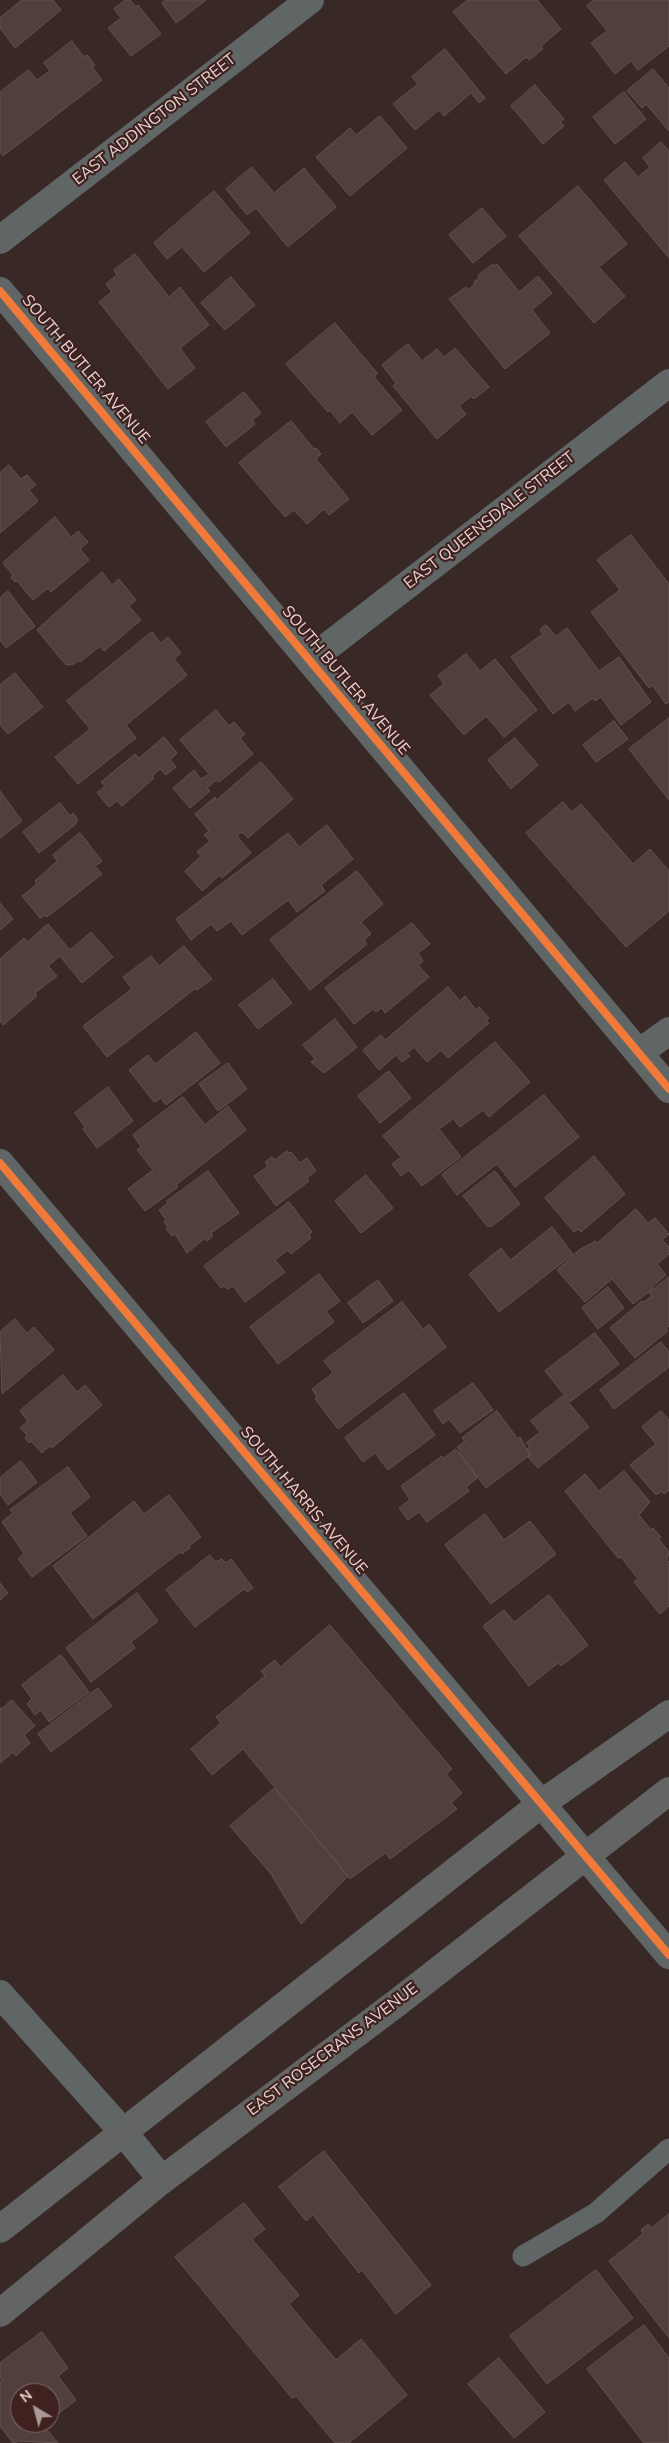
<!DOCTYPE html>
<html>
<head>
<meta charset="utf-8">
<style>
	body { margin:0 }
	#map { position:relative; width:669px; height:2443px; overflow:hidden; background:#382826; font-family:"Nunito Sans",sans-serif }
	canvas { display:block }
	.north { position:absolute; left:10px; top:2383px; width:50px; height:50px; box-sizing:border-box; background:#3f221f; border:1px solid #836966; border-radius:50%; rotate:323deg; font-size:14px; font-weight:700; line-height:20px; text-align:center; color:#e8d4d1 }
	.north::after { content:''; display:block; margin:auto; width:18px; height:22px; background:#aa9895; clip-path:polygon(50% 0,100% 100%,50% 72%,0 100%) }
</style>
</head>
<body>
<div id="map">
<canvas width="669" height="2443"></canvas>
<div class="north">N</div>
</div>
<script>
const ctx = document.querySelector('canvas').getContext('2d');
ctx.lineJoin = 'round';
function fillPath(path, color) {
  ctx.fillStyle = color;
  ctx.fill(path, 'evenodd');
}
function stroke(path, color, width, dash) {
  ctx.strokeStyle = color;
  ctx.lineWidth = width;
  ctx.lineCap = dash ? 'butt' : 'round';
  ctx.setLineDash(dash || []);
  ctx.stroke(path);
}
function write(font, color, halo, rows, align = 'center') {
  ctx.font = font + ' "Nunito Sans",sans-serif';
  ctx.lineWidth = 4.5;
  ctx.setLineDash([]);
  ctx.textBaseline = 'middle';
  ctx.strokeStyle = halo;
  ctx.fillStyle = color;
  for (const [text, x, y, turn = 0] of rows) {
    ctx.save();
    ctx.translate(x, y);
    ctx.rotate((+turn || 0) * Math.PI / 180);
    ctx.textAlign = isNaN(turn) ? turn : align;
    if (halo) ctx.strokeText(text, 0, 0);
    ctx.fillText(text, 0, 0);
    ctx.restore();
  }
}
const building = new Path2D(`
	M22,0H53L61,10L15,48L0,28V18Z
	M125,0H130L136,7L138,5L161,34L131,56L108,28L121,18L114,9Z
	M166,0H206L176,23L162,3Z
	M468,0H537L561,29L541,46L543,49L529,60L526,57L506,74L453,12Z
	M594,0H669V46L638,70L631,61L615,74L591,43L607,31L587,6Z
	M72,41L84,57L87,55L95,65L92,67L102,80L3,156L0,152V92L28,70L37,80L50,71L44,63Z
	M445,49L485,98L479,103L471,93L444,116L439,110L415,130L393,104L418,84L412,77Z
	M653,69L669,88V131L646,104L642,108L627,91Z
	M535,85L564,119L560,122L564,126L543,144L511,106Z
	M624,92L646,119L615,144L593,117Z
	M380,116L407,148L350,196L316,157L350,128L356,135Z
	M661,142L669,151V258L604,180L625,162L638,177L650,167L643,158Z
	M252,167L274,193L304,168L336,207L288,247L256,208L247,215L226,189Z
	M578,186L627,244L599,267L625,296L594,323L519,236Z
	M214,191L250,233L204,272L182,247L167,259L154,243Z
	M482,208L506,236L473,263L449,235Z
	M135,254L169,297L180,287L209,325L180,348L195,368L168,389L99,302L112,292L106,284L117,275L114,270Z
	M493,264L494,266L497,264L519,292L538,276L552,293L532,310L550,333L505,369L449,299L466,287L468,290L475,284L474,282L479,278L478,276Z
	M231,277L255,305L225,330L201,303Z
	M335,323L377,373L374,377L402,410L372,435L352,412L340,423L330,410L328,412L286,364Z
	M408,344L422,361L437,349L444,357L455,348L489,387L474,399L471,396L459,406L466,414L437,439L393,386L396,383L382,365Z
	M244,392L261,413L252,420L255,424L226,447L206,422Z
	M291,421L314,449L316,448L321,454L316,459L349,499L329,515L324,509L307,524L294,510L285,517L239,463Z
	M9,465L21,479L27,475L36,485L29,490L38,501L0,533V473Z
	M55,517L71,537L78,531L88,542L80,549L89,560L51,592L48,588L33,600L17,581L15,582L11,577L13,575L3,563Z
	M631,535L669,584V702L666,704L652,685L649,688L591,612L620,590L597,560Z
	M102,572L112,585L119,579L136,600L129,606L141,620L104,651L100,646L80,662L79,660L74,664L66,665L37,630Z
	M8,591L35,626L6,648L0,640V598Z
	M546,625L556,636L567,628L599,671L619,657L651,702L621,725L601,697L595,701L593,698L575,711L569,702L553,714L511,657L543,634L540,630Z
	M152,632L161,643L168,637L181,653L174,659L187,675L126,725L136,738L78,784L55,757L90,729L67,701Z
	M466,654L480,671L495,659L537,710L504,737L486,716L464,735L430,695L444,684L438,676Z
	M15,673L43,707L8,734L0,725V685Z
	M216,710L229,726L234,722L245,734L240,738L253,754L219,782L216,780L207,788L210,791L190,808L173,788L194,770L201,779L209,774L180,740Z
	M669,718V800L629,749Z
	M614,721L628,739L596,762L583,745Z
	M164,737L177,753L170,760L176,767L166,775L160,769L152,776L154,778L122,806L117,801L109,807L97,793L105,786L101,782L135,754L139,758Z
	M515,738L538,765L511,789L488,760Z
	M261,762L293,799L248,838L242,832L237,836L251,853L222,878L220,875L202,891L185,871L201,856L197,852L210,841L204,835L209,831L195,814L215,797L216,800Z
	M0,791L22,821L0,838Z
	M563,802L572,812L581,804L633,864L650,849L669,871V911L626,947L526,833Z
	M60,803L70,816L73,813L78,820L76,822L77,823L39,853L23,832Z
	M327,825L353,859L321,885L325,891L297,912L288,900L242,935L231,921L217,931L211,924L191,940L176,919L288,833L299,847Z
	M80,833L102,861L95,866L102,874L47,917L45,915L40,918L22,896L37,884L35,881L57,861L53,855Z
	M357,871L383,904L361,922L371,934L364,940L367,944L310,990L270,940Z
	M0,903L13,919L0,930Z
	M412,923L430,944L418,953L423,961L418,965L429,977L385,1013L382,1008L376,1012L373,1009L354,1024L325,988Z
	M48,924L70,950L91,932L113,957L82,983L60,956L48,966L57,976L35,993L37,996L3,1025L0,1021V959L24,938L27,942Z
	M184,946L212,979L197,990L196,988L107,1057L83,1026L132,989L123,977L151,956L159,966Z
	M273,979L292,1003L258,1029L239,1005Z
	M448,987L460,1001L465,996L476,1010L479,1007L489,1018L486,1020L489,1023L448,1058L441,1050L427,1062L414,1047L407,1053L410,1056L402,1062L396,1055L379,1070L363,1050L381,1035L385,1040Z
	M335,1019L357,1047L324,1073L311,1062L315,1059L303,1045Z
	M196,1032L220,1063L166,1105L161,1098L154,1102L129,1070L148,1055L155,1064Z
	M495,1042L530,1082L489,1117L483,1110L460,1127L453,1119L439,1129L461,1157L422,1186L409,1170L401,1176L392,1164L401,1157L383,1136Z
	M228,1063L247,1089L218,1111L199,1084Z
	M389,1071L411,1098L380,1123L358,1096Z
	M108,1087L133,1121L97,1148L83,1129L85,1127L75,1113Z
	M544,1095L579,1137L515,1187L497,1164L457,1195L442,1175Z
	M183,1097L205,1125L228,1106L246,1130L176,1185L178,1187L145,1211L128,1189L153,1170L137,1150L141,1147L133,1135Z
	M287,1151L288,1153L291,1152L300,1163L307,1158L316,1171L307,1178L309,1181L276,1206L254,1176L268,1166L265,1162L272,1157L275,1160Z
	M594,1156L625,1194L581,1232L579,1229L574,1232L545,1198Z
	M208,1171L239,1213L211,1233L213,1236L207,1241L205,1238L187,1253L175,1234L172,1236L166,1229L168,1227L164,1222L166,1220L159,1210L168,1203L167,1201Z
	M495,1171L520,1204L491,1227L489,1225L488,1227L463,1196Z
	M366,1175L393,1208L361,1233L335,1201Z
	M289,1202L312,1232L309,1235L311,1238L291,1254L288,1250L275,1260L285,1272L245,1302L233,1286L228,1289L224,1286L221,1288L204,1266Z
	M636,1209L648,1223L655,1218L669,1234L662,1240L669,1247V1254L657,1264L666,1275L652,1287L653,1289L633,1304L612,1279L585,1302L557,1270L579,1250L596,1241L597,1243Z
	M552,1227L573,1254L499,1312L469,1274L501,1248L510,1260Z
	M319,1274L340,1301L326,1311L334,1322L278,1364L250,1327Z
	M669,1277V1326L666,1329L668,1331L635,1358L610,1328L642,1301L643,1302L652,1296L649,1293Z
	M378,1280L393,1301L363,1323L348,1303Z
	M608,1287L624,1308L598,1329L582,1308Z
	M402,1302L423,1329L429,1324L446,1347L338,1429L315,1399L317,1397L312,1389L333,1373L324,1361Z
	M15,1319L27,1333L34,1327L54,1350L2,1394L0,1332Z
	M595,1333L619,1364L570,1402L545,1371Z
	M661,1342L669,1352V1367L614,1409L600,1390Z
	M63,1375L77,1392L85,1385L102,1405L52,1448L50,1446L42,1453L31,1441L29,1443L25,1438L27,1435L20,1428L28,1421L20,1411Z
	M473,1383L493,1410L460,1433L449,1419L443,1424L434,1411Z
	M404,1393L435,1435L388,1470L375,1453L363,1462L345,1438Z
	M563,1396L589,1427L538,1468L528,1457L531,1454L527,1449L530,1446L526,1443L540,1432L531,1421Z
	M497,1411L518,1439L520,1437L530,1455L486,1488L459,1453L461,1452L457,1447L465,1441L462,1438Z
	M661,1411L669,1420V1490L664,1494L662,1491L656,1495L630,1465L656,1444L642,1427Z
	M456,1449L477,1478L466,1487L469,1491L427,1522L419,1512L408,1520L399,1508L410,1500L401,1486L442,1456L444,1458Z
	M21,1461L37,1482L8,1505L0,1494V1478Z
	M68,1467L90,1497L70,1513L87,1536L32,1577L18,1559L24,1554L19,1546L2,1522L13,1513L10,1510Z
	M624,1471L650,1502L639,1515L651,1530L653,1528L661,1537L658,1538L669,1552L667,1560L669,1562V1606L660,1614L634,1582L638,1579L621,1557L618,1558L565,1491L585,1474L599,1491Z
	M169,1495L201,1537L189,1546L190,1548L182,1554L180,1552L93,1619L53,1566L134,1501L144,1514Z
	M485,1514L504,1540L530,1521L556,1554L491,1604L445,1545Z
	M210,1555L215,1562L222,1559L226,1563L231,1559L253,1588L247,1592L244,1589L195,1627L166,1590Z
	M0,1583L8,1593L0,1600Z
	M137,1593L158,1621L131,1642L135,1648L91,1682L66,1648Z
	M549,1595L588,1645L561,1666L558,1663L529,1686L483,1626L504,1610L514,1622Z
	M330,1625L452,1769L446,1774L462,1793L451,1803L457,1809L390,1859L385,1853L350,1879L243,1749L212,1775L191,1749L221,1723L216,1717L265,1676L261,1671L275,1660L280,1667Z
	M61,1655L89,1692L49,1722L41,1710L35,1715L27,1704L32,1699L22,1685Z
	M98,1688L112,1706L51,1752L38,1734Z
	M12,1700L35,1726L24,1735L30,1743L16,1756L13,1752L0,1763V1707L1,1709Z
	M275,1788L348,1876L301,1924L271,1874L230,1826Z
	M324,2151L431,2285L396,2314L362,2270L359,2273L313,2215L306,2221L279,2187Z
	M244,2203L265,2229L252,2239L299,2295L289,2304L336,2360L361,2339L407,2395L349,2443H335L296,2396L292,2398L175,2257Z
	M669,2214V2338L609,2261L643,2234L641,2230L648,2224L651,2228Z
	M596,2270L633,2318L547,2384L510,2336Z
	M644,2325L669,2358V2443H644L587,2369Z
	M42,2332L68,2368L58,2376L76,2400L50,2420V2393H20V2423H46L43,2425L58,2443L20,2441L13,2443L0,2426V2383L2,2381L0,2378V2363Z
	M499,2358L545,2412L514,2438L468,2384Z`);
fillPath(building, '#503f3d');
stroke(building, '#615251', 1);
stroke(new Path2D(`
	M523,2256L596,2213L669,2149`), '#5f6665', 21);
stroke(new Path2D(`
	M0,240L310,0
	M0,291L669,1089
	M310,660L669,383
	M639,1053L669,1031
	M0,1163L669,1955
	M0,1994L124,2133L162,2180`), '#5f6665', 28);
stroke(new Path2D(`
	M0,2229L541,1804L669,1714
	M0,2313L162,2180L398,2002L669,1791`), '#626563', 28);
stroke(new Path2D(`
	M0,291L669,1089
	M0,1163L669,1955`), '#f17a3a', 8);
write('16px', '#e8d4d1', '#3f221f', [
	["EAST ADDINGTON STREET",155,120,-38],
	["SOUTH BUTLER AVENUE",85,370,50],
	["EAST QUEENSDALE STREET",490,521,-38],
	["SOUTH BUTLER AVENUE",345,681,50],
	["SOUTH HARRIS AVENUE",303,1501,50],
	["EAST ROSECRANS AVENUE",333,2050,-37]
]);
</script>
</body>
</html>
